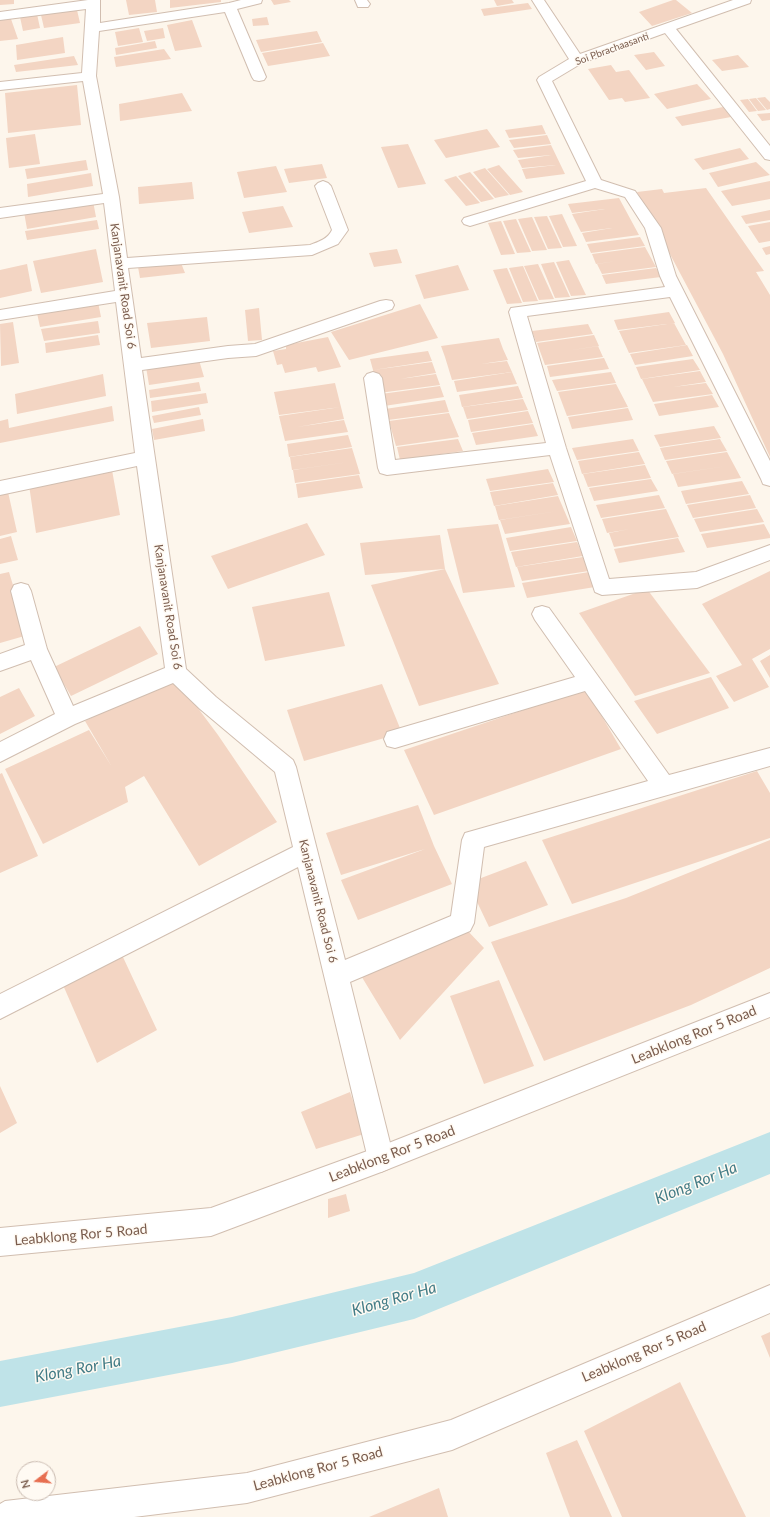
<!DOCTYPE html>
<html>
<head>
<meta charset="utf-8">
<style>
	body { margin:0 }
	#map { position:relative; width:770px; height:1517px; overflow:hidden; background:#fdf6ec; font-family:Lato,sans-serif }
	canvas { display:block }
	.north { position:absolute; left:16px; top:1461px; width:40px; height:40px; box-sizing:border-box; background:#fffaf3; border:1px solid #cabbb1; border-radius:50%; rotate:254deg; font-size:11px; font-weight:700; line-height:16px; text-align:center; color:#7a5c4d }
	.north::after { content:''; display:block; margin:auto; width:14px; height:18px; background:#e76f51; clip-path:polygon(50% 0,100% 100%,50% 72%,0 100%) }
</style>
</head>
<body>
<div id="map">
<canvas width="770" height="1517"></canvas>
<div class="north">N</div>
</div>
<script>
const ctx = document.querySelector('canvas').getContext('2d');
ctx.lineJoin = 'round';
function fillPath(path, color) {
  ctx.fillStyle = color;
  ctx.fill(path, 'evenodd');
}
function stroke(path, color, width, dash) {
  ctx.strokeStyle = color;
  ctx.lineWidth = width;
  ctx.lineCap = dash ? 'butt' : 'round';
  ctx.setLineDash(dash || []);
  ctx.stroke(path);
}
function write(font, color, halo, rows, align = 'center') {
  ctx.font = font + ' Lato,sans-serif';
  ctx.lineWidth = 3;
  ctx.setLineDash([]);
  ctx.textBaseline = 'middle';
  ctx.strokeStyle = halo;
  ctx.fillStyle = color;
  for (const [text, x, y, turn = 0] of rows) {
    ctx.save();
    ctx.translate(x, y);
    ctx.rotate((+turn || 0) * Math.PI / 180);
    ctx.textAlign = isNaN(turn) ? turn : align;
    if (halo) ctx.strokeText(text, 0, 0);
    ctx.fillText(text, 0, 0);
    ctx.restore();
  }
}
fillPath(new Path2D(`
	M770,1132V1174L414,1319L232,1363L0,1407V1361L232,1317L414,1273Z`), '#bfe3e8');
fillPath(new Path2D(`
	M0,0H14V4L0,5Z
	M126,0H155L157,12L129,15Z
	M170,0H221V2L170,8Z
	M271,0H289L291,2L274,5Z
	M494,0H512L514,3L497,6Z
	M673,0H676L692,13L652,26L639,12Z
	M528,3L532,9L484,16L481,9Z
	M77,10L80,23L44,28L41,15Z
	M37,14L40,28L23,31L20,17Z
	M267,17L269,25L253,26L252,19Z
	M11,19L18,39L0,41V20Z
	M192,20L202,47L175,51L167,25Z
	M139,28L143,42L118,46L115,32Z
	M163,28L165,38L147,41L144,31Z
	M317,31L322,42L261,52L256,40Z
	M63,37L65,53L17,60L16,45Z
	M155,41L157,48L116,55L115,48Z
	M323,43L330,56L268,66L262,53Z
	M164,49L171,59L116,67L114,57Z
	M654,52L665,66L646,70L634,55Z
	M738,55L749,67L722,71L712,60Z
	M74,56L78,65L16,72L14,65Z
	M611,65L616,72L629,70L650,98L625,102L622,98L609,100L588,69Z
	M697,84L711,99L667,109L654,94Z
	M77,85L81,125L8,133L5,93Z
	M182,93L192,111L120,121L119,104Z
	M765,97L770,102V109L767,110L757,98Z
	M756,98L766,110L758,111L749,99Z
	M748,99L757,111L749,112L740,100Z
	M723,107L731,117L682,126L675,117Z
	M770,113V120L762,121L757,114Z
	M542,125L546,134L509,138L505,130Z
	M487,129L500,147L446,158L434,140Z
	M35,134L40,164L9,168L6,138Z
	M547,135L551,144L514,148L509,140Z
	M408,144L426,184L398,188L381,147Z
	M551,145L565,174L526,179L522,169L556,165L522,168L518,160L551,155L518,158L513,150Z
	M740,148L749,159L703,170L694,159Z
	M86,160L88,170L27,179L25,169Z
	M756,162L770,175L718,187L709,173Z
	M322,164L327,178L289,183L284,169Z
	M499,165L523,192L510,195L487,169Z
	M276,166L287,192L244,198L237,172Z
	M485,168L509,195L495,198L473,172Z
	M470,172L494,199L481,202L458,176Z
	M91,173L93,186L28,197L27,184Z
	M456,176L480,203L466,206L444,180Z
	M770,181V199L732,206L721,191Z
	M192,182L194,199L139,204L138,187Z
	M706,188L764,271L756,272L770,295V457L723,354L637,192L662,189L664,193Z
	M619,198L639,235L586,242L582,233L612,228L581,232L572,214L605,209L572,213L568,204Z
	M93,201L96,217L27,229L24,212Z
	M283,206L293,227L249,233L242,212Z
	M770,210V220L746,224L741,216Z
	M562,214L577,246L563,247L549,216Z
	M547,216L562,248L548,249L534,217Z
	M532,217L547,250L532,251L518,219Z
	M516,219L531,252L517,253L503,221Z
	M97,220L99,229L27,240L25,231Z
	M501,221L515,254L501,255L488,223Z
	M770,222V241L759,243L748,226Z
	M640,237L645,246L591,253L587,244Z
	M770,246V254L766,255L762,248Z
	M645,247L656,267L602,274L597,264L617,261L596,264L592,254Z
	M96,249L103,282L41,293L33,261Z
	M397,249L402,263L374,267L369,253Z
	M569,260L586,295L571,296L556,262Z
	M554,262L570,297L555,298L541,264Z
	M181,263L185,273L140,278L138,267Z
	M27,264L32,291L0,298V270Z
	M538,264L554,299L539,300L524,266Z
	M458,265L469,290L424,299L415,275Z
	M523,266L538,301L523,302L509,268Z
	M507,268L522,303L507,304L493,270Z
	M656,268L661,277L606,284L602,275Z
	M98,302L101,317L40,327L37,313Z
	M420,304L438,338L349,360L331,332Z
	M259,308L262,340L248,341L245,310Z
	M669,312L675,323L618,330L614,320Z
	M207,317L210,341L151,348L147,323Z
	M98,321L100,333L44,341L41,329Z
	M13,322L19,363L1,366L0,324Z
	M674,323L686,345L629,353L619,331Z
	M588,324L593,334L536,342L532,331Z
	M98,335L100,345L46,353L45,343Z
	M594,335L599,346L566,351L598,346L603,357L545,365L537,343Z
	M328,337L341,367L318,372L316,367L285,373L282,364L277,365L273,351L286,349V345Z
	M499,338L503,349L445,357L441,346Z
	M687,345L693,356L635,365L630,354Z
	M503,349L508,360L481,364L507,361L512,372L452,380L445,357Z
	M428,351L432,361L373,370L370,359Z
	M604,358L609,369L550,377L547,366Z
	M693,359L700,370L641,379L636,367Z
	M199,360L204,377L149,385L146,367Z
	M432,362L436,373L400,379L436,374L440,385L379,393L373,370Z
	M700,371L706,382L673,387L706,383L713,394L653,402L642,379Z
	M512,372L517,384L457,392L454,381Z
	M611,372L616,383L557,391L552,380Z
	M103,374L106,396L17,414L15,394Z
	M199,382L201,391L150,398L149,390Z
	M335,383L338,395L285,403L338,395L341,407L279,415L274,392Z
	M616,384L628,407L567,416L558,392Z
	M440,386L444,397L384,406L381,394Z
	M518,386L523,398L462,407L459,395Z
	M206,393L208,403L152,412L151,401Z
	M712,395L719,407L659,416L654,404Z
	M523,399L528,410L467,419L463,407Z
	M445,400L449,412L388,420L385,409Z
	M112,406L114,421L0,443V421L8,419L9,428Z
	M199,407L201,415L154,423L152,416Z
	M341,407L344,419L297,427L344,420L348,432L285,441L279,416Z
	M628,408L633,420L572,429L568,417Z
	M528,411L533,423L471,432L468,420Z
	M449,413L459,437L396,446L389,421Z
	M203,419L205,431L154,440L152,429Z
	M533,424L538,436L476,445L472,433Z
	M714,426L721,438L660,447L654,435Z
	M348,435L352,447L289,457L287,444Z
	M458,439L463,451L400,460L397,447Z
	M633,439L639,451L577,460L572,448Z
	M720,439L727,451L665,460L660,448Z
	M352,448L356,461L292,470L290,457Z
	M639,452L645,464L582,474L578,461Z
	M727,452L734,465L672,474L666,461Z
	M356,461L360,474L295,483L293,470Z
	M645,465L651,478L588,487L583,474Z
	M734,465L741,478L678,487L673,474Z
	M548,469L554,482L490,491L486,479Z
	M112,470L120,515L36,533L29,485Z
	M359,475L363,488L298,498L296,484Z
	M651,479L658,491L594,501L589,488Z
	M742,481L749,494L686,504L681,491Z
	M553,483L558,495L494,506L490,492Z
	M8,492L17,532L0,536V493Z
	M659,495L665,508L601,518L596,505Z
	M750,495L756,508L693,518L687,505Z
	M558,496L564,510L499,520L495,506Z
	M666,509L679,537L614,547L609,533L630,529L607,533L602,519Z
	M757,509L764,522L700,532L694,519Z
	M564,510L570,524L505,534L500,520Z
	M307,523L325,555L228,589L211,556Z
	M498,524L515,587L463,593L447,529Z
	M764,524L770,535V538L707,548L701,534Z
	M571,527L577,541L510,551L506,538Z
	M440,535L445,569L365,575L360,543Z
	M11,536L18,560L0,564V539Z
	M678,538L685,552L619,563L614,549Z
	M577,542L583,556L516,567L511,552Z
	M583,557L589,571L522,581L517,567Z
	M445,569L499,684L419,706L371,585Z
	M770,571V649L752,659L769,687L734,702L716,676L742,665L702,604Z
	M9,572L28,635L0,643V574Z
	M589,572L595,587L527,598L522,583Z
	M647,589L710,673L635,696L579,613Z
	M329,592L345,646L265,661L252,607Z
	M140,626L158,654L71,696L54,667Z
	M770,655V678L760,661Z
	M174,676L218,735L277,822L199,866L144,776L125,787L128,802L43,844L5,769L89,730L112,767L85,721Z
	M711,677L729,708L657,734L634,701Z
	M382,684L402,733L304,761L287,710Z
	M19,688L35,716L0,734V697Z
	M586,689L621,749L434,815L404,750Z
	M757,771L770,793V838L572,904L542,840Z
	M2,773L38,856L0,873V774Z
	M418,805L434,846L452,884L358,920L341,880L425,849L341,875L326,833Z
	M770,840V968L691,1005L544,1061L491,942L626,898Z
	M526,861L548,905L489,927L468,883Z
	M466,929L484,948L400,1040L360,974Z
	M122,955L157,1030L97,1063L63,985Z
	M499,980L534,1066L484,1084L450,996Z
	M0,1086L17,1123L0,1133Z
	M350,1092L364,1134L316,1149L301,1112Z
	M346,1194L350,1211L328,1218V1199Z
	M770,1332V1358L761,1336Z
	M680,1382L746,1517H622L584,1431Z
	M577,1440L612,1517H570L546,1453Z
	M439,1488L448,1517H369Z`), '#f3d5c3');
const minor = new Path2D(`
	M88,0H100V23L229,3L241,0H262L261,3L237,9L266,77L264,80L259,81L254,80L252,77L225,12L99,31L96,76L119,197L127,258L310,245C318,242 328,239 332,230L315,186L318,183L323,181L328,183L331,186L348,230L338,244L312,255L128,268L141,358L228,346L255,344L380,301L386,300L392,301L394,305L392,309L256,356L228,358L142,370L186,669L216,697L293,760L296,767L345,960L451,916L462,840L465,833L648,781L585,691L395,748L387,746L384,739L387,732L575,677L535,620L532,614L535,608L542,606L549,608L669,775L770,748V766L484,847L474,923L470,931L350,982L394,1159L390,1168L381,1172L372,1168L368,1159L298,867L0,1019V994L293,847L275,772L200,709L173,683L75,724L0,762V742L55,714L31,660L0,671V654L25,645L11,591L14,585L21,583L28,585L31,591L47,649L73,706L165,668L137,466L0,495V481L135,453L116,302L0,320V310L115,291L104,203L0,218V208L103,194L83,81L0,90V82L82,73L86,9L0,20V12Z
	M355,0H367L370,4L368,7H358Z
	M532,0H544L580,54L733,0H751L750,3L676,29L770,146V160L765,159L665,33L582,63L552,81L601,180L635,191L661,228L676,276L770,461V486L763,484L761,479L670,297L527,316L566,448L609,579L696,572L770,545V560L697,588L602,595L595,592L550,455L387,475L380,473L378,468L364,378L367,374L373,372L379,374L382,378L395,460L546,443L509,312L511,308L665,287L660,276L645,228L625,197L595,188L470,226L464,224L462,221L464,218L586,181L537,80L539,77L569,59Z`);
const tertiary = new Path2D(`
	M770,993V1017L381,1172L211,1236L0,1256V1228L211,1208L381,1146Z
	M770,1285V1313L452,1450L247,1503L134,1517H0V1504L5,1501L247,1473L451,1420Z`);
stroke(minor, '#d1beb0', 2);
stroke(tertiary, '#d1beb0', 2);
fillPath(minor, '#fff');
fillPath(tertiary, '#fff');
write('10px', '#7a5c4d', '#fffaf3', [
	["Soi Pbrachaasanti",612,49,-20]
]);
write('12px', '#7a5c4d', '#fffaf3', [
	["Kanjanavanit Road Soi 6",123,286,82],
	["Kanjanavanit Road Soi 6",168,607,81],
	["Kanjanavanit Road Soi 6",318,901,76]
]);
write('14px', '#7a5c4d', '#fffaf3', [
	["Leabklong Ror 5 Road",694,1035,-22],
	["Leabklong Ror 5 Road",392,1154,-21],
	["Leabklong Ror 5 Road",81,1235,-5],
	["Leabklong Ror 5 Road",644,1352,-23],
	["Leabklong Ror 5 Road",318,1469,-15]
]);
write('italic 16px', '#437c86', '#fffaf3', [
	["Klong Ror Ha",696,1183,-22],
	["Klong Ror Ha",394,1299,-16],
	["Klong Ror Ha",78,1369,-11]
]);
</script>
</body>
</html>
